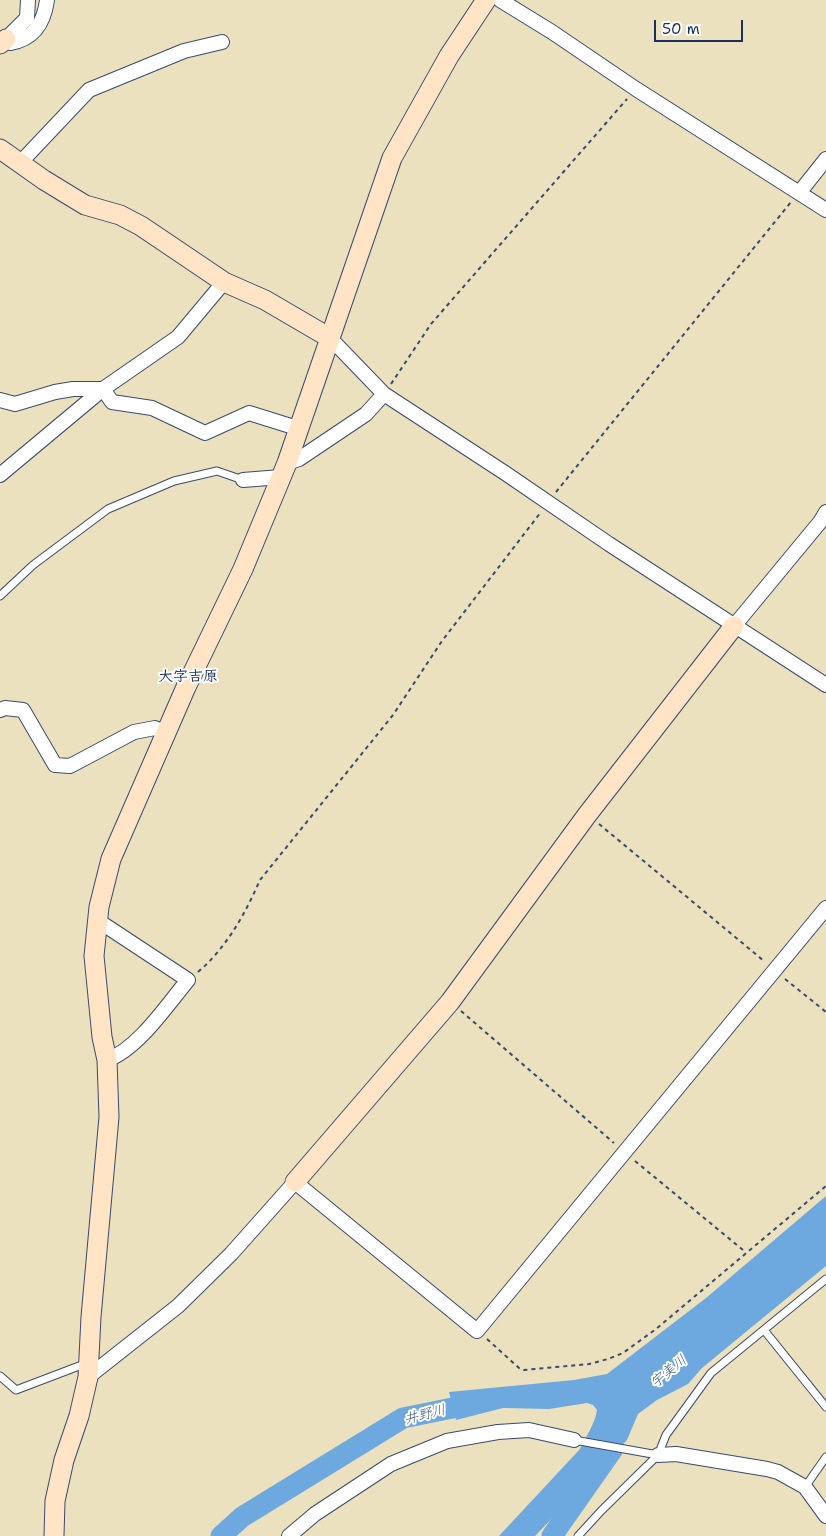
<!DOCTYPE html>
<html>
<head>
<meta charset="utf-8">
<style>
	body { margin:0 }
	#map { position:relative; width:826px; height:1536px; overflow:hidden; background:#ebe1bf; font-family:"Shantell Sans",sans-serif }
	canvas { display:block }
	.scale { position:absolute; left:654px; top:20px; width:89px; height:22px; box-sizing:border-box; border:2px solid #1b2f5e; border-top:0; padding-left:6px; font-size:15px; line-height:18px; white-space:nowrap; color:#1b2f5e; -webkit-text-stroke:4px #fff; paint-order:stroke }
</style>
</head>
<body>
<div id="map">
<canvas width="826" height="1536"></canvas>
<div class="scale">50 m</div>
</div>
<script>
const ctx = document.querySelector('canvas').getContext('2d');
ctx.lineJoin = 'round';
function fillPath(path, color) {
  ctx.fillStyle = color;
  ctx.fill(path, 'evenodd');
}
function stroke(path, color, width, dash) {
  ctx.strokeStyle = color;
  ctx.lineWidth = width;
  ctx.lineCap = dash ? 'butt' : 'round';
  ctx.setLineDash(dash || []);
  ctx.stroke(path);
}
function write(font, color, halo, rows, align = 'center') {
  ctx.font = font + ' "Shantell Sans","Klee One",sans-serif';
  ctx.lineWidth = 4;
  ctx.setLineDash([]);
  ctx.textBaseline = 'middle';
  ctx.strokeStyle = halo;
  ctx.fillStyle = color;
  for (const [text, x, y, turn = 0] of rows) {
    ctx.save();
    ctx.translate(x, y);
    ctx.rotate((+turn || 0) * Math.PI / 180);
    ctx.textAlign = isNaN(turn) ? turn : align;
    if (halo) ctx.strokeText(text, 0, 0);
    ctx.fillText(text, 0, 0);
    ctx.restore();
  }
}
fillPath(new Path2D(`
	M826,1196V1266L702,1368L688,1384L657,1400L638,1414L627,1440L535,1536H499L580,1449C586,1436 595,1424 597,1410L593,1405L587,1403L549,1409L503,1408L456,1420L449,1392L574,1380L607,1374L706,1298Z`), '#6da9de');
stroke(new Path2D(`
	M221,1536L242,1517L403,1418L482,1402
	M552,1536L613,1449`), '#6da9de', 21);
const lane = new Path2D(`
	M0,596L33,565L108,509L174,481L217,471L243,480
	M764,1330L826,1407
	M0,1376L16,1390L87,1363
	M574,1440L658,1455
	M805,1487L826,1457
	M578,1536L601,1511L658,1455L666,1435L711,1373L826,1279`);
const street = new Path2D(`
	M28,0L27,18L6,39L10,43C34,39 44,23 47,0
	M500,0L552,32L636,89L826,210
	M20,163L89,90L184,51L222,42
	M799,193L826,159
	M330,338L384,394L505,473L609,544L826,685
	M103,389L112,402L152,408L205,433L249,413L297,428
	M0,400L15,404L55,392L73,389H103
	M287,463L299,459L366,414L384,394
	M0,475L103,389L178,337L224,282
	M243,480L281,477
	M734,626L820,522L826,512
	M0,710L5,708L23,710L55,765L70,766L134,732L155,728L166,733
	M97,920L188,980C167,1005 138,1049 107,1060
	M88,1377L178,1306L231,1254L295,1182L477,1331L826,908
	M658,1455L676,1454L767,1469L778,1472L805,1487L826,1516
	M289,1536L315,1514L391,1464L447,1441L498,1432L529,1430L574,1440`);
const secondary = new Path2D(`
	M0,44L6,39
	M0,149L44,180L85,205L120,215L141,226L224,282L265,300L330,338
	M295,1182L450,1002L587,815L734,626
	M54,1536L55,1501L64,1460L79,1416L88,1377L91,1317L109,1117L107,1060L102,1037L94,956L99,907L111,859L186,687L243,569L287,463L392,158L449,56L486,0`);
stroke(lane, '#3a4a6d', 9);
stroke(street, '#3a4a6d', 16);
stroke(secondary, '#3a4a6d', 21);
stroke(new Path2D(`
	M391,384L431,324L627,99
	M556,492L791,202
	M599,824L764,961
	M198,972C227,947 245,914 260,880L393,715L442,641L541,512
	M785,979L826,1012
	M461,1011L614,1143
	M635,1161L743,1250
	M487,1339L519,1368L524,1370L589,1364L608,1359L623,1353L656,1329L826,1186`), '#3a4a6d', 2, [4, 4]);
stroke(lane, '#fff', 7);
stroke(street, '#fff', 14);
stroke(secondary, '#ffe4c6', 19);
write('italic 14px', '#385a8b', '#fff', [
	["宇美川",669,1372,-40],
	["井野川",425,1415,-14]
]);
write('bold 15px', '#1b2f5e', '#fff', [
	["大字吉原",188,677]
]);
</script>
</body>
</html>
